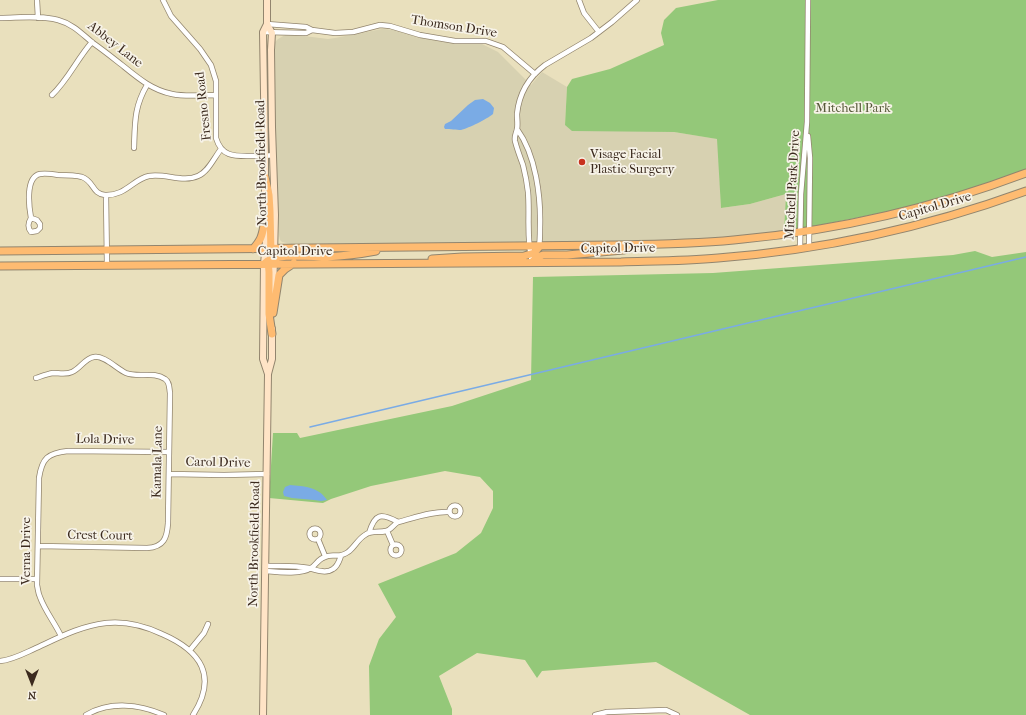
<!DOCTYPE html>
<html>
<head>
<meta charset="utf-8">
<style>
	body { margin:0 }
	#map { position:relative; width:1026px; height:715px; overflow:hidden; background:#e9e0bd; font-family:"IM FELL French Canon",serif }
	canvas { display:block }
	.north { position:absolute; left:12px; top:663px; width:40px; height:40px; -webkit-text-stroke:3px #f7f3e8; paint-order:stroke; rotate:180deg; font-size:11px; font-weight:700; line-height:16px; text-align:center; color:#3b2a1e }
	.north::after { content:''; display:block; margin:auto; width:14px; height:18px; background:#3b2a1e; clip-path:polygon(50% 0,100% 100%,50% 72%,0 100%) }
</style>
</head>
<body>
<div id="map">
<canvas width="1026" height="715"></canvas>
<div class="north">N</div>
</div>
<script>
const ctx = document.querySelector('canvas').getContext('2d');
ctx.lineJoin = 'round';
function fillPath(path, color) {
  ctx.fillStyle = color;
  ctx.fill(path, 'evenodd');
}
function stroke(path, color, width, dash) {
  ctx.strokeStyle = color;
  ctx.lineWidth = width;
  ctx.lineCap = dash ? 'butt' : 'round';
  ctx.setLineDash(dash || []);
  ctx.stroke(path);
}
function write(font, color, halo, rows, align = 'center') {
  ctx.font = font + ' "IM FELL French Canon",serif';
  ctx.lineWidth = 3.5;
  ctx.setLineDash([]);
  ctx.textBaseline = 'middle';
  ctx.strokeStyle = halo;
  ctx.fillStyle = color;
  for (const [text, x, y, turn = 0] of rows) {
    ctx.save();
    ctx.translate(x, y);
    ctx.rotate((+turn || 0) * Math.PI / 180);
    ctx.textAlign = isNaN(turn) ? turn : align;
    if (halo) ctx.strokeText(text, 0, 0);
    ctx.fillText(text, 0, 0);
    ctx.restore();
  }
}
fillPath(new Path2D(`
	M382,29L395,30L418,37L437,41L452,43L482,44L498,52L531,85L542,72L567,87L565,125L674,132L718,139L721,208L750,204L786,194L784,231L707,239L636,242L291,244L282,242L280,240L279,235L277,184L275,132L274,46L275,42L278,39L285,35H296L328,39L335,38Z`), '#d7d1b1');
fillPath(new Path2D(`
	M718,0H1026V169C971,190 914,207 856,218C832,223 808,227 784,231L786,194L750,204L721,208L717,139L674,132L572,131L565,125L567,87L572,79L610,69L664,45L661,33L664,20L676,8Z
	M975,251L992,257L1026,252V715H750L656,662L542,671L537,678L525,660L477,653L439,676L452,709V715H370L369,666L379,639L396,617L378,584L456,553L481,533L493,508V491L480,477L445,471L371,486L331,499L323,503L269,498L273,433H297L300,438L452,406L531,380L533,277L713,273L953,255Z`), '#94c879');
fillPath(new Path2D(`
	M483,99L490,103L494,108L493,114C487,119 469,128 461,130C457,130 450,129 445,129L444,127L445,124L451,121L468,105L475,100Z
	M290,485C303,486 319,487 327,500L321,501L314,500L292,498L284,496L283,492L285,487Z`), '#7aabe5');
stroke(new Path2D(`
	M310,427L1026,257`), '#7aabe5', 1.5);
const street = new Path2D(`
	M37,0L38,18
	M163,0L171,16L200,49L211,65L216,81V138C222,158 236,156 253,156C260,156 266,156 273,155
	M579,0L584,13L599,32
	M0,18C18,18 41,15 58,20C73,24 82,34 93,43C103,50 113,58 122,65C138,78 152,90 172,94C186,97 201,95 215,95
	M267,24L306,27L312,30L335,33L353,32L380,25L390,26L420,35L455,41H486L503,47L535,74
	M263,32L306,33L312,30
	M52,95C68,80 77,59 92,42
	M517,129C536,155 541,197 540,228C540,234 540,241 539,247
	M808,136L810,158L809,248
	M134,148C135,123 134,107 147,85
	M106,195L107,265
	M31,218C29,207 25,177 40,174C45,173 52,174 58,175C66,175 75,175 82,177C94,181 92,194 105,195C126,196 133,179 149,176C165,173 183,183 198,176C208,172 214,158 221,149
	M31,218L37,220L40,224V228L37,231L31,232C27,227 28,223 31,218Z
	M800,249L801,194L807,122L808,0
	M532,262C526,239 530,215 528,192C527,183 525,173 523,165C520,157 517,149 515,141C514,136 516,134 517,129C518,125 517,119 517,114C519,94 529,77 545,65L591,38L612,22L637,0
	M36,378C42,376 47,374 53,373C59,373 66,375 72,372C80,369 85,358 94,357C104,355 117,369 126,373C138,378 154,371 165,379C170,382 169,388 170,393L168,523C167,538 164,547 147,548L38,546
	M169,474L224,475L267,474
	M449.5 511a5.5 5.5 0 1 1 11 0a5.5 5.5 0 1 1-11 0Z
	M309.5 534a5.5 5.5 0 1 1 11 0a5.5 5.5 0 1 1-11 0Z
	M387,531L393,545
	M369,533C375,513 381,513 398,522
	M318,539L325,556
	M390.5 550a5.5 5.5 0 1 1 11 0a5.5 5.5 0 1 1-11 0Z
	M265,566C279,566 295,565 309,568C316,570 326,574 333,569C338,566 339,561 341,556
	M265,571C277,572 301,575 311,568C316,565 318,559 325,557C333,553 339,559 348,552C354,548 358,539 365,535C371,530 379,533 386,531C391,530 393,525 398,522C414,518 432,511 449,512
	M0,579H37
	M61,636C55,623 45,611 40,597C38,593 38,589 37,585L39,478C42,458 48,453 68,451L169,452
	M190,650L204,633L208,624
	M0,661C12,660 23,654 34,649C58,638 80,626 106,623C125,621 145,626 162,634C201,651 218,676 193,715
	M86,715C110,701 139,704 164,715
	M595,715L607,712L666,710L677,715`);
const secondary = new Path2D(`
	M267,0V24L272,33L271,50L272,127L275,215L273,298
	M267,24L263,32L265,156V221L266,241L264,264L263,359L268,374
	M263,715L268,374L272,359V329`);
const primary = new Path2D(`
	M265,177L269,195L270,211L271,253
	M253,249C263,238 262,234 265,221
	M0,251L107,250L616,245C659,244 701,244 743,239C840,230 936,207 1026,173
	M432,259L462,257L524,256L534,253L540,246
	M268,261L269,272V314L272,334
	M532,262L538,257L543,255H567L623,250L632,248
	M265,263C275,252 311,257 326,257C343,256 360,254 376,251
	M0,266L621,262C653,261 686,261 718,258C823,250 927,227 1026,191
	M273,313L279,275L285,269L294,263`);
stroke(street, '#92856e', 6);
stroke(secondary, '#92856e', 8);
stroke(primary, '#92856e', 9);
stroke(street, '#fff', 4.5);
stroke(secondary, '#ffe4c6', 6);
stroke(primary, '#febb71', 7);
for (const [x, y, r, color] of [
	[582,162,4,"#c8321e"]
]) {
  const dot = new Path2D();
  dot.arc(x, y, r, 0, 2 * Math.PI);
  ctx.fillStyle = color;
  ctx.fill(dot);
  stroke(dot, '#f7f3e8', 1.5);
}
write('13px', '#3b2a1e', '#f7f3e8', [
	["Thomson Drive",454,27,9],
	["Abbey Lane",115,45,38],
	["Fresno Road",204,106,-96],
	["North Brookfield Road",262,163,-91],
	["Mitchell Park Drive",793,185,-87],
	["Capitol Drive",935,207,-16],
	["Capitol Drive",618,249,-1],
	["Capitol Drive",295,252],
	["Lola Drive",105,440,1],
	["Kamala Lane",158,462,-89],
	["Carol Drive",218,463,1],
	["Crest Court",100,536,1],
	["North Brookfield Road",255,544,-89],
	["Verna Drive",27,551,-90]
]);
write('13px', '#565939', '#f7f3e8', [
	["Mitchell Park",853,109]
]);
write('13px', '#3b2a1e', '#f7f3e8', [
	["Visage Facial",590,155],
	["Plastic Surgery",590,170]
], 'left');
</script>
</body>
</html>
